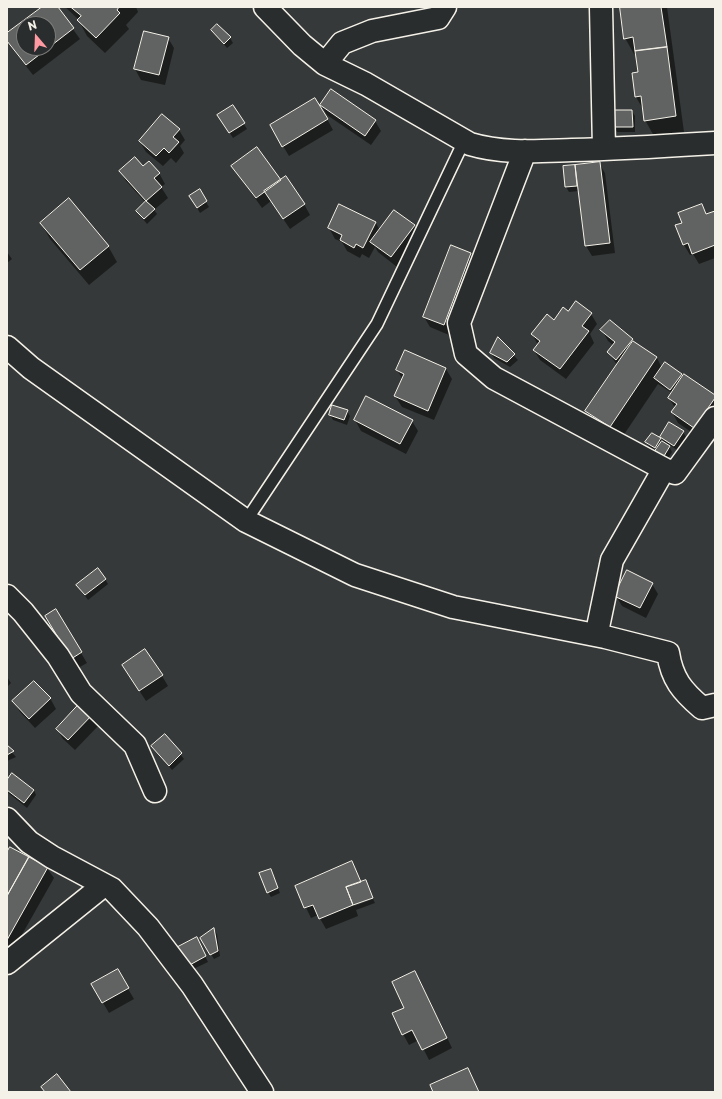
<!DOCTYPE html>
<html>
<head>
<meta charset="utf-8">
<style>
	body { margin:0 }
	#map { position:relative; width:722px; height:1099px; overflow:hidden; background:#363939; font-family:"Playpen Sans",sans-serif }
	canvas { display:block }
	.frame { position:absolute; inset:0; border:8px solid #f4f1e8; pointer-events:none }
	.north { position:absolute; left:16px; top:16px; width:40px; height:40px; box-sizing:border-box; background:#2a2d2e; border:1px solid #7b7b78; border-radius:50%; rotate:341deg; font-size:11px; font-weight:700; line-height:16px; text-align:center; color:#f4f1e8 }
	.north::after { content:''; display:block; margin:auto; width:14px; height:18px; background:#ff9aa2; clip-path:polygon(50% 0,100% 100%,50% 72%,0 100%) }
</style>
</head>
<body>
<div id="map">
<canvas width="722" height="1099"></canvas>
<div class="frame"></div>
<div class="north">N</div>
</div>
<script>
const ctx = document.querySelector('canvas').getContext('2d');
ctx.lineJoin = 'round';
function fillPath(path, color) {
  ctx.fillStyle = color;
  ctx.fill(path, 'evenodd');
}
function stroke(path, color, width, dash) {
  ctx.strokeStyle = color;
  ctx.lineWidth = width;
  ctx.lineCap = dash ? 'butt' : 'round';
  ctx.setLineDash(dash || []);
  ctx.stroke(path);
}
fillPath(new Path2D(`
	M43,7H57L80,39L33,75L11,47L7,40V35ZM24,24H48V48H24Z
	M65,7H136L138,12L126,25L129,29L105,53L87,36L78,19Z
	M621,7H667L684,132L654,136L645,120L644,111L636,97L633,74L639,73L636,54H634L625,38Z
	M212,30L230,38L233,43L227,48Z
	M168,38L174,48L165,85L141,80L135,69Z
	M321,105L375,121L381,131L371,145L327,115Z
	M233,107L247,129L233,138L222,121Z
	M632,111L635,116V132H617L614,127Z
	M327,119L333,130L289,156L271,126Z
	M179,130L185,140L180,146L184,153L176,163L171,158L163,166L146,152L140,142Z
	M599,163L605,173L615,253L592,256L586,246L579,191L569,192L566,187L564,167Z
	M143,167L159,173L165,184L161,187L168,198L154,210L157,214L147,224L137,212L146,203L126,181L120,171Z
	M233,167L281,181L304,204L310,215L290,229L271,201L262,208Z
	M199,191L209,207L200,213L190,196Z
	M702,205L707,215L715,212V258L699,264L693,254L690,255L684,245L683,223Z
	M41,223L108,246L117,262L89,285L50,239Z
	M376,223L380,231L414,226L420,236L397,267L378,252L375,247L369,258L362,254L360,258L347,251L342,242L335,239L329,228Z
	M7,252L12,259L7,263Z
	M471,254L477,264L449,335L430,327L424,317Z
	M568,312L591,314L597,324L590,334L594,343L566,379L540,360L534,350L538,345L532,334Z
	M602,330L632,340L634,343L657,358L662,368L682,374L715,396V416L700,438L678,423L672,412L675,408L669,398L672,393L658,384L619,442L595,426L586,411L617,365L608,352L614,346L608,341Z
	M498,339L518,360L510,367L494,358L491,353Z
	M446,369L452,379L434,420L402,407L395,396L403,380L397,370Z
	M347,411L350,416L347,425L333,420L330,415Z
	M355,420L412,421L418,431L406,454L361,431Z
	M683,432L686,437L677,450L668,444L672,452L667,460L649,447L647,442L652,434L663,441L661,437Z
	M105,579L108,584L88,600L77,585Z
	M652,584L658,594L646,618L622,606L616,596Z
	M52,626L81,653L87,663L78,668Z
	M123,666L162,676L168,686L146,701Z
	M7,677L11,683L7,687Z
	M50,698L56,709L35,728L20,712L14,702Z
	M94,713L100,724L75,750L63,739L57,729Z
	M165,735L184,759L172,770L152,746Z
	M7,747L16,757L7,761Z
	M7,781L34,790L36,795L27,808L7,792Z
	M10,848L47,868L54,878L11,954L7,952V854Z
	M352,862L362,883L354,906L373,899L375,903L356,910L358,916L326,929L318,915L311,918L296,887Z
	M273,875L280,893L271,897L268,892Z
	M214,930L217,934L220,956L214,959L201,938Z
	M199,944L208,962L189,971L187,967Z
	M117,970L134,999L109,1013L92,984Z
	M421,983L452,1048L429,1060L419,1040L409,1045L403,1034L405,1008Z`), '#0007');
const building = new Path2D(`
	M42,7H58L74,28L26,65L7,41V33ZM24,24H48V48H24Z
	M71,7H119L117,10L120,13L96,38L77,20L81,16Z
	M620,7H661L667,47L635,51L633,37L624,39Z
	M217,24L231,37L224,44L211,30Z
	M144,31L169,37L159,75L134,69Z
	M667,47L676,116L644,121L641,96L635,97L632,73L638,72L635,51Z
	M331,89L376,120L365,136L320,105Z
	M315,98L328,119L282,147L270,125Z
	M233,105L245,123L229,133L217,115Z
	M612,110H632L633,127H613Z
	M162,114L180,129L173,137L179,142L169,153L164,148L156,156L139,141Z
	M257,147L281,180L256,198L231,166Z
	M135,157L143,166L149,161L160,173L154,178L162,187L146,201L119,171Z
	M600,162L610,243L585,246L575,165Z
	M575,165L577,186L565,187L563,166Z
	M286,176L305,204L283,219L264,191Z
	M200,189L207,201L197,208L189,196Z
	M69,198L109,246L80,270L40,223Z
	M146,201L155,209L144,219L136,211Z
	M339,204L376,222L363,248L356,244L354,248L340,240L342,235L328,228Z
	M702,204L706,214L715,211V245L692,254L688,243L683,245L675,225L682,223L678,213Z
	M394,210L415,225L391,257L370,242Z
	M451,245L471,253L444,325L423,317Z
	M576,301L592,313L582,326L589,331L560,369L533,350L540,341L531,334L547,314L554,320L563,307L568,311Z
	M610,320L633,339L616,360L607,352L615,342L600,330Z
	M498,337L515,354L507,362L490,353Z
	M633,341L657,357L610,427L585,411Z
	M405,350L446,368L428,411L394,396L404,374L396,370Z
	M665,362L682,374L670,390L654,378Z
	M684,374L715,395V398L694,428L671,412L677,404L668,398Z
	M366,396L413,420L400,444L354,420Z
	M332,405L348,410L344,420L329,415Z
	M669,422L684,431L674,446L660,437Z
	M652,433L661,438L655,448L645,442Z
	M662,441L670,446L664,456L655,451Z
	M98,568L106,579L85,595L76,585Z
	M627,570L653,583L640,608L614,596Z
	M56,609L82,652L71,659L45,616Z
	M145,649L163,675L139,691L122,665Z
	M34,681L51,698L29,719L12,701Z
	M82,701L94,713L68,740L56,729Z
	M165,734L182,753L169,766L151,746Z
	M7,745L14,751L7,755Z
	M12,773L34,790L24,803L7,790V780Z
	M10,847L29,857L7,896V852Z
	M29,857L48,867L7,940V896Z
	M352,861L361,882L346,887L353,905L319,919L313,905L304,908L295,886Z
	M271,869L278,888L267,893L259,873Z
	M366,880L373,898L353,905L346,887Z
	M214,928L218,951L210,955L200,938Z
	M197,937L206,956L186,967L176,948Z
	M118,969L129,988L102,1003L91,984Z
	M415,971L447,1038L422,1050L412,1030L402,1035L392,1013L404,1008L392,982Z
	M468,1068L479,1092H433L430,1085Z
	M57,1074L71,1092H45L41,1087Z`);
fillPath(building, '#616362');
stroke(building, '#f4f1e8', 1);
const service = new Path2D(`
	M246,521L377,324L464,141`);
const minor = new Path2D(`
	M265,7L302,45L325,64L366,84L470,144C503,154 539,151 572,150C620,149 667,146 715,143
	M601,7L604,149
	M325,64L342,43L372,31L438,18L445,7
	M525,151L459,323L466,354L494,378L664,469L675,473L715,418
	M7,347L31,368L246,521L355,575L453,607L605,637
	M664,469L612,560L597,632L605,637L668,653C672,679 682,691 702,708L715,705
	M7,596L23,612L58,656L81,693L135,745L155,791
	M7,819L29,842L52,857L112,889L148,927L192,985L262,1092
	M7,963L104,885`);
stroke(service, '#f4f1e8', 14);
stroke(minor, '#f4f1e8', 25);
stroke(service, '#2a2d2e', 11);
stroke(minor, '#2a2d2e', 22);
</script>
</body>
</html>
